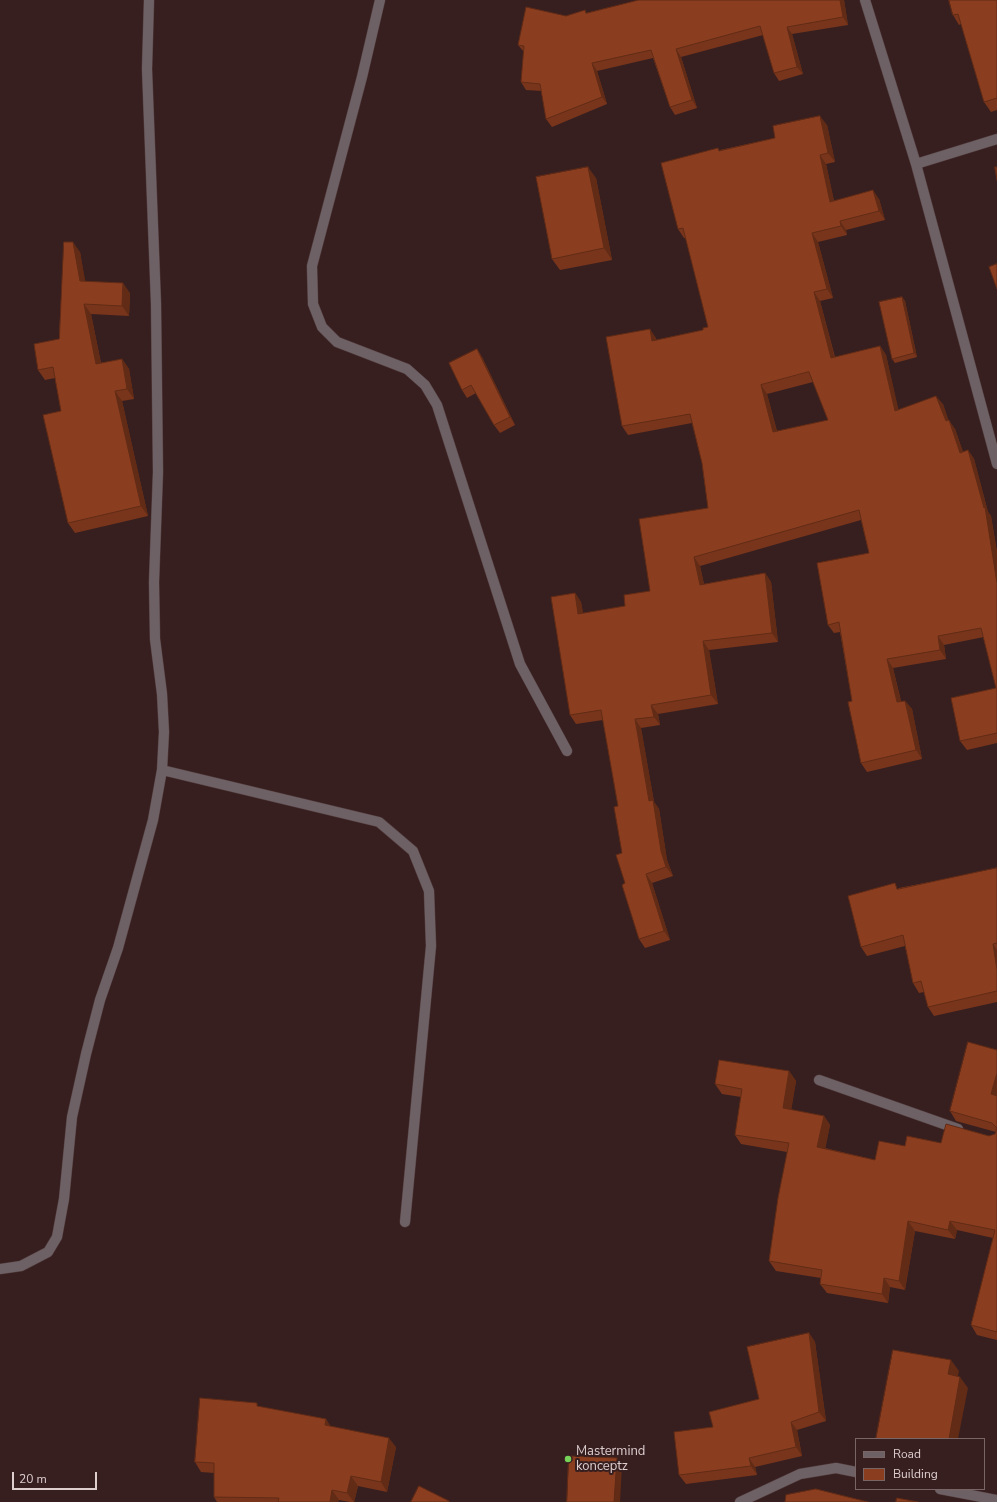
<!DOCTYPE html>
<html>
<head>
<meta charset="utf-8">
<style>
	body { margin:0 }
	#map { position:relative; width:997px; height:1502px; overflow:hidden; background:#371f20; font-family:"Nunito Sans",sans-serif }
	canvas { display:block }
	.legend { position:absolute; left:855px; top:1438px; width:130px; height:52px; box-sizing:border-box; background:#371f20; border:1px solid #7a6566; margin:0; padding:5px 7px; list-style:none; font-size:12px; color:#decece }
	.legend li { display:flex; align-items:center; gap:8px; height:20px }
	.legend b { width:20px; border:1px solid #7a6566 }
	.scale { position:absolute; left:12px; top:1472px; width:85px; height:18px; box-sizing:border-box; border:2px solid #decece; border-top:0; padding-left:5px; font-size:12px; line-height:14px; white-space:nowrap; color:#decece; -webkit-text-stroke:3px #371f20; paint-order:stroke }
</style>
</head>
<body>
<div id="map">
<canvas width="997" height="1502"></canvas>
<ul class="legend">
<li><b style="height:5px;background:#6d6165"></b>Road</li>
<li><b style="height:11px;background:#8b3e1f"></b>Building</li>
</ul>
<div class="scale">20 m</div>
</div>
<script>
const ctx = document.querySelector('canvas').getContext('2d');
ctx.lineJoin = 'round';
function stroke(path, color, width, dash) {
  ctx.strokeStyle = color;
  ctx.lineWidth = width;
  ctx.lineCap = dash ? 'butt' : 'round';
  ctx.setLineDash(dash || []);
  ctx.stroke(path);
}
function fillPath(path, color) {
  ctx.fillStyle = color;
  ctx.fill(path, 'evenodd');
}
function write(font, color, halo, rows, align = 'center') {
  ctx.font = font + ' "Nunito Sans",sans-serif';
  ctx.lineWidth = 4;
  ctx.setLineDash([]);
  ctx.textBaseline = 'middle';
  ctx.strokeStyle = halo;
  ctx.fillStyle = color;
  for (const [text, x, y, turn = 0] of rows) {
    ctx.save();
    ctx.translate(x, y);
    ctx.rotate((+turn || 0) * Math.PI / 180);
    ctx.textAlign = isNaN(turn) ? turn : align;
    if (halo) ctx.strokeText(text, 0, 0);
    ctx.fillText(text, 0, 0);
    ctx.restore();
  }
}
const minor = new Path2D(`
	M380,0L362,77L312,266L313,304L322,327L337,342L407,369L425,385L437,405L520,664L567,751
	M865,0L916,164L997,464
	M916,164L997,139
	M162,770L379,822L413,851L429,891L431,946L405,1222
	M819,1080L958,1129
	M0,1269L21,1266L48,1252L57,1237L64,1199L72,1117L86,1054L100,1000L118,948L153,820L162,770L164,732L162,694L155,639L154,582L158,472L156,304L147,69L149,0
	M940,1489L997,1500
	M740,1502L800,1474L836,1468L856,1472`);
stroke(minor, '#523b3c', 11);
stroke(minor, '#6d6165', 10);
fillPath(new Path2D(`
	M844,0L848,25L792,34L803,74L779,81L774,73L763,35L681,57L697,108L675,115L670,107L653,58L597,71L607,104L552,127L546,119L542,91L526,90L521,82L524,52L518,45L566,16L587,13Z
	M997,0V110L991,112L984,102L961,24L959,25L953,15Z
	M827,125L835,162L826,164L834,201L879,199L885,220L846,230L847,235L818,242L833,298L820,301L835,357L880,346L886,355L898,410L943,404L948,420L955,429L963,452L968,450L974,459L988,512L991,516L997,552V743L967,750L960,741L996,688L984,637L944,645L946,659L893,668L901,701H905L912,709L922,759L867,772L861,763L852,701L840,632L834,633L828,625L869,553L861,520L700,566L704,584L765,573L771,582L778,642L709,650L718,704L658,714L660,725L641,728L654,802L659,809L667,860L673,876L652,883L670,940L645,948L639,939L625,883L622,853L618,806L603,720L576,724L570,715L575,593L581,602L583,614L625,606L650,591L708,508L702,463L692,423L628,435L622,426L656,338V340L703,330L708,327L686,238H684L678,229L720,150L775,138ZM813,382L828,420L777,431L767,394Z
	M596,178L612,260L560,270L552,259Z
	M80,252L85,282L130,293L129,316L91,314L101,363L122,359L129,369L134,399L122,401L148,516L75,533L68,523L61,411L55,378L45,380L38,370L59,339Z
	M902,297L905,301L917,357L895,363L892,359Z
	M477,349L482,357L515,425L500,433L494,425L476,393L467,398L462,390Z
	M997,869V1002L934,1016L928,1007L924,992L919,993L913,983L905,946L867,956L861,947L899,888Z
	M997,1050V1340L977,1335L971,1325L993,1238L957,1230L955,1239L915,1231L905,1290L890,1287L888,1303L827,1293L820,1284L821,1278L776,1271L769,1261L787,1152L741,1144L735,1135L741,1097L722,1094L715,1084L789,1071L796,1081L791,1110L824,1116L830,1125L825,1148L875,1160L905,1146L941,1143L989,1136L995,1134L996,1132L956,1121L950,1111Z
	M809,1333L815,1342L826,1421L797,1430L802,1456L755,1467L757,1475L686,1484L679,1475L713,1427L759,1399Z
	M260,1407L326,1419L330,1426L396,1447L387,1492L358,1486L354,1502H350L339,1500L338,1502H217L214,1497V1473L201,1472L195,1462Z`), '#78351b');
fillPath(new Path2D(`
	M840,0H844L848,25L843,17Z
	M787,27L792,34L803,74L797,67Z
	M676,49L681,57L697,108L692,100Z
	M592,63L597,71L607,104L602,97Z
	M820,116L827,125L835,162L828,153Z
	M820,155L826,164L836,211L830,202Z
	M588,167L596,178L612,260L604,248Z
	M873,190L879,199L885,220L879,211Z
	M840,221L846,230L847,235L841,226Z
	M812,233L818,242L833,298L827,289Z
	M73,242L80,252L87,291L80,281Z
	M123,283L130,293L129,316L122,306Z
	M814,292L820,301L837,367L831,358Z
	M902,297L905,301L917,357L914,353Z
	M84,304L91,314L103,374L96,364Z
	M650,329L656,338L658,349L652,341Z
	M880,346L886,355L901,420L895,411Z
	M477,349L482,357L515,425L510,417Z
	M122,359L129,369L134,399L127,389Z
	M761,385L767,394L779,441L773,432Z
	M115,391L122,401L148,516L141,506Z
	M936,396L943,404L952,430L946,421Z
	M949,420L955,429L966,461L960,453Z
	M968,450L974,459L988,512L991,516L997,552V583L984,508Z
	M694,557L700,566L706,594L700,585Z
	M765,573L771,582L778,642L772,633Z
	M575,593L581,602L585,623L578,614Z
	M938,636L944,645L946,659L940,650Z
	M703,641L709,650L718,704L711,695Z
	M887,659L893,668L903,711L897,702Z
	M905,701L912,709L922,759L916,750Z
	M651,705L658,714L660,725L654,717Z
	M635,719L641,728L654,802L659,809L667,860L673,876L666,867L661,851L649,801Z
	M646,874L652,883L670,940L664,931Z
	M993,944L997,950V970Z
	M789,1071L796,1081L790,1118L783,1108Z
	M997,1073V1102L991,1094Z
	M824,1116L830,1125L824,1156L817,1147Z
	M908,1221L915,1231L905,1290L899,1281Z
	M950,1221L957,1230L955,1239L948,1230Z
	M884,1278L890,1287L888,1303L882,1294Z
	M809,1333L815,1342L826,1421L819,1412Z
	M951,1360L959,1371L956,1385L948,1374Z
	M960,1377L968,1388L958,1439H949Z
	M326,1419L332,1429L325,1425Z
	M791,1422L797,1430L802,1456L796,1447Z
	M389,1438L396,1447L387,1492L381,1482Z
	M617,1458L622,1466L620,1502H614Z
	M749,1458L755,1467L757,1475L751,1466Z
	M351,1476L358,1486L354,1502L347,1493Z
	M332,1490L339,1500L338,1502H330Z`), '#612b16');
const building = new Path2D(`
	M639,0H840L843,17L787,27L797,67L774,73L760,26L676,49L692,100L670,107L651,50L592,63L602,97L546,119L540,84L521,82L524,46L518,45L526,7L566,16L585,10L586,13Z
	M949,0H997V98L984,102L958,14L953,15Z
	M820,116L828,153L820,155L830,202L873,190L879,211L840,221L841,226L812,233L827,289L814,292L831,358L880,346L895,411L936,396L946,421L949,420L960,453L968,450L984,508L985,507L997,583V733L960,741L951,698L996,688L981,628L938,636L940,650L887,659L897,702L905,701L916,750L861,763L848,702L852,701L839,622L828,625L817,563L869,553L859,510L694,557L700,585L765,573L772,633L703,641L711,695L651,705L654,717L635,719L649,801L653,800L661,851L666,867L646,874L664,931L639,939L622,885L625,883L616,855L622,853L614,807L618,806L601,710L570,715L551,597L575,593L578,614L625,606L624,595L650,591L639,519L708,508L702,463L690,414L622,426L606,337L650,329L652,341L703,330V328L708,327L683,228L678,229L661,163L718,148L719,151L775,138L773,126ZM809,372L828,420L773,432L761,385Z
	M588,167L604,248L552,259L536,177Z
	M995,167H997V180Z
	M64,242H73L80,281L123,283L122,306L84,304L96,364L122,359L127,389L115,391L141,506L68,523L43,415L61,411L53,367L38,370L34,344L59,339Z
	M997,264V289L989,267Z
	M902,297L914,353L892,359L879,302Z
	M477,349L510,417L494,425L471,385L462,390L449,363Z
	M997,868V943L993,944L997,970V991L928,1007L921,981L913,983L903,935L861,947L848,896L895,883L897,889Z
	M968,1042L997,1050V1073L991,1094L997,1096V1332L971,1325L995,1230L950,1221L948,1230L908,1221L899,1281L884,1278L882,1294L820,1284L822,1270L769,1261L778,1198L789,1143L735,1135L742,1089L715,1084L719,1060L789,1071L783,1108L824,1116L817,1147L875,1160L879,1141L905,1146L907,1136L941,1143L946,1124L989,1136L995,1134L997,1128L992,1123L950,1111Z
	M809,1333L819,1412L791,1422L796,1447L749,1458L751,1466L679,1475L674,1432L713,1427L709,1412L759,1399L747,1347Z
	M893,1350L951,1360L948,1374L960,1377L949,1439H876Z
	M200,1398L257,1403V1406L326,1419L325,1425L389,1438L381,1482L351,1476L347,1493L332,1490L330,1502H278L279,1498L214,1497V1463L195,1462Z
	M569,1456L617,1458L614,1502H567Z
	M419,1486L449,1501V1502H411Z
	M816,1489L868,1502H785L786,1495Z
	M897,1498L918,1502H896Z`);
fillPath(building, '#8b3e1f');
stroke(building, '#612b16', 1);
for (const [x, y, r, color] of [
	[568,1459,4,"#77d259"]
]) {
  const dot = new Path2D();
  dot.arc(x, y, r, 0, 2 * Math.PI);
  ctx.fillStyle = color;
  ctx.fill(dot);
  stroke(dot, '#371f20', 1.5);
}
write('13px', '#decece', '#371f20', [
	["Mastermind",576,1452],
	["konceptz",576,1467]
], 'left');
</script>
</body>
</html>
